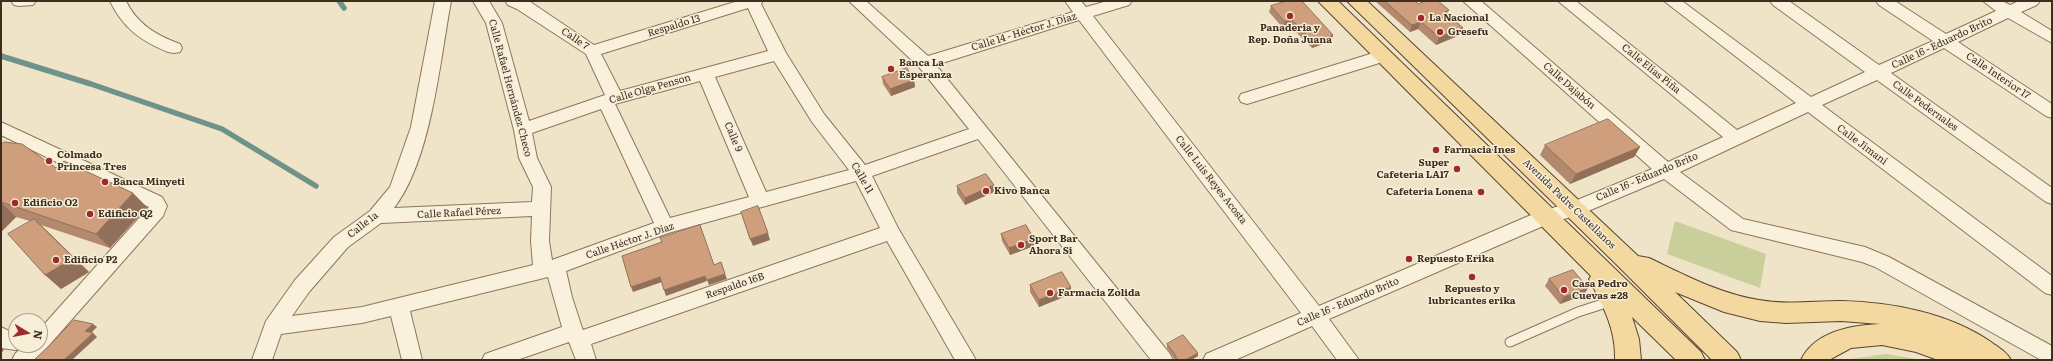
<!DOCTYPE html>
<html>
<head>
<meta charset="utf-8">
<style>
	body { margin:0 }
	#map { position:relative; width:2053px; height:361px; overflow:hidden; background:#f0e4c8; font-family:Literata,serif }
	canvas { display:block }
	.frame { position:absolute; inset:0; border:2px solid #3d2e20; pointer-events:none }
	.north { position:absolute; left:8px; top:313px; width:40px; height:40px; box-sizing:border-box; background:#f7eed8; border:1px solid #ada18e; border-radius:50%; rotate:100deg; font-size:11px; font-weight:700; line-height:16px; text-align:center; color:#3d2e20 }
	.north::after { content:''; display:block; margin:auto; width:14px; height:18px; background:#9e2a2b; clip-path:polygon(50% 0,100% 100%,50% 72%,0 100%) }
</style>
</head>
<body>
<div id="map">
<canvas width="2053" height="361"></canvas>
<div class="frame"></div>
<div class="north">N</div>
</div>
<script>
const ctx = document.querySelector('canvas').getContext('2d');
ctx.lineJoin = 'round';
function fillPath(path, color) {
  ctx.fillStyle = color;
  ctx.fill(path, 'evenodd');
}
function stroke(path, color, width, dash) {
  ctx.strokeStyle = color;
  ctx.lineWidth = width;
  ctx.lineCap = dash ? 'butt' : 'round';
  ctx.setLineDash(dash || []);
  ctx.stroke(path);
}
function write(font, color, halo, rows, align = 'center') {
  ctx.font = font + ' Literata,serif';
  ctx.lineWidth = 3;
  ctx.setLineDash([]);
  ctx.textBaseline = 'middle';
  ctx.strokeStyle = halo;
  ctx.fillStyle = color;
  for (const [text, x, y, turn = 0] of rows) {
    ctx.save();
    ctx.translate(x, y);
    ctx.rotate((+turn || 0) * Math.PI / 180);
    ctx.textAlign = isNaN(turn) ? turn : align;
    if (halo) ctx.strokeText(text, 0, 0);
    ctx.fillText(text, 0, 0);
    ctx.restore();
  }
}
fillPath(new Path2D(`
	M1675,221L1766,254L1760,288L1667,254Z
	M1886,354L1923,360H1848L1850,359Z`), '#c9cf9b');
stroke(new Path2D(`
	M339,1L344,8
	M1,56L91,84L222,129L316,186`), '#6f938a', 5.5);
const lane = new Path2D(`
	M1510,342L1578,312L1612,301`);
const street = new Path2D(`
	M11,1H36L33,5L19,6L14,5Z
	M110,1H126C137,24 156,35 180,44L182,48L180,52L174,53L168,52C141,41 123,28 110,1Z
	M435,1H451C440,61 431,161 394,208L532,202L533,187L519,158L514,130L486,23L473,1H489L502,23L529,121L605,95L586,54L517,9L508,5L505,1H529L594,45L738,1H763L761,4L786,53L824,114L865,165L969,129L919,67L849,1H866L928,56L1073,12L1065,1H1081L1086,7L1107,1H1132L1129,5L1093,16L1319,306L1538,212L1570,203L1652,169L1463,1H1481L1668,162L1723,137L1558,1H1576L1737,130L1796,103L1664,1H1682L1811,97L1865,72L1773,5L1770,1H1789L1879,65L1933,41L1879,5L1876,1H1895L1946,34L1996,11L1983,1H2002L2010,5L2019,1H2040L2037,5L2021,12L2052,31V43L2008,18L1958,42L2052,104V118L2046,116L1944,48L1891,73L2052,188V204L2046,202L1877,80L1822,105L2052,276V295L2045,293L1808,112L1680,172L1743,219L1865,247L1889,257L2052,346V360H2041L1875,267L1862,262L1731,230L1664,179L1581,214L1550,223L1329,319L1359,360H1337L1312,326L1235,360H1203L1206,354L1301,313L1079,20L936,65L1170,354L1173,360H1151L978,139L872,176L898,228L976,360H955L887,241L591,344L596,360H576L569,342L517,360H482L485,354L562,327L548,277L410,311L422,360H402L391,316L362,323L281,334L272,360H252L266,321L295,280L334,237L370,211L390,187L411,127ZM748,8L768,51L620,91L601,54ZM774,61L812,122L849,170L766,192L715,77ZM700,81L749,197L670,218L615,104ZM601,109L654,223L552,260L549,241L551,187L537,158L532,133ZM856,181L880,228L583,330L582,328L572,297L566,271L668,233ZM532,216L531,241L533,265L362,307L292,316L309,292L348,247L381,223Z
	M1383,50L1389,52L1391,56L1389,60L1247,104L1241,102L1239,98L1241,94Z
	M1,122L162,197L167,206L163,216L36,360H12L15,354L21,348L16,350L1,348V327L11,332H16V345H40V329L149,207L1,135Z`);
const primary = new Path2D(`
	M1318,1H1338L1701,352L1705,360H1676L1632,317L1639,339L1641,360H1615C1616,329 1603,306 1589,279L1591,276Z
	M1347,1H1367L1638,256L1649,258C1685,275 1720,294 1759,300C1787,305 1813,301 1841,301C1891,302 1949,313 1991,342C1999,348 2006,351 2011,360H1938L1916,352L1882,345L1851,348L1829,360H1801C1815,331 1852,325 1881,324L1841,321L1786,323L1760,321L1724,312L1675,292L1737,352L1741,360H1712L1615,263Z`);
stroke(lane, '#8d765c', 11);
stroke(street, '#8d765c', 2);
stroke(primary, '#5b4430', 2);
stroke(lane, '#faf1dc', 9);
fillPath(street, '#faf1dc');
fillPath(primary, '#f3d9a0');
fillPath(new Path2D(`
	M1375,1H1415L1418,4L1449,10L1447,14L1463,28L1460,35L1436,45L1418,29L1410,32Z
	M1271,6L1333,35L1331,41L1312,48L1290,26L1283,28L1269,12Z
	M882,77L914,80L915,87L891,96L883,84Z
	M1,145L56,168L147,207L110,248L41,225L89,272L61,289L30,221L16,217L1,232Z
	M1545,145L1640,147L1634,157L1570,184L1540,155Z
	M957,186L994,192L965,205L957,193Z
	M1001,234L1034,239V246L1010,255L1002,241Z
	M1549,279L1584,295L1560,304L1545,286Z
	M1030,285L1071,294L1039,307L1030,292Z
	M1167,344L1198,356L1191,360H1175L1167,348Z`), '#b2896c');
fillPath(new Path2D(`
	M1291,19L1290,26L1283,28L1285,22Z
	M1421,22L1418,29L1410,32L1412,25Z
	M1463,28L1460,35L1436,45L1439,37Z
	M1333,35L1331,41L1312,48L1314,42Z
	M914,80L915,87L891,96L890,89Z
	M1640,147L1634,157L1570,184L1576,174Z
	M994,185V192L965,205V198Z
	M133,193L147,207L110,248L96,234Z
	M1,202L16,217L1,232Z
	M34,219L49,233L89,272L61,289L45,275Z
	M768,233L770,240L753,246L750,239Z
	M1034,239V246L1010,255L1009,248Z
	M725,274L727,279L709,285L707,280Z
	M705,276L707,281L666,296L664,290Z
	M660,277L662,282L633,292L631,287Z
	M1071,287V294L1039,307V300Z
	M1588,288L1584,295L1560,304L1564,297Z
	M93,324L97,327L89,335L85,331Z
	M93,333L97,337L72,360H64Z
	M1,347L4,350L1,353Z
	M1198,353V356L1191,360H1185Z`), '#916f58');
const building = new Path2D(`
	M1287,1H1302L1333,35L1314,42L1291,19L1285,22L1271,6Z
	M1385,1H1415L1418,4L1425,1H1438L1449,10L1445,12L1463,28L1439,37L1421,22L1412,25Z
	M907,68L914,80L890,89L882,77Z
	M1608,119L1640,147L1576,174L1545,145Z
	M4,142L22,144L56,168L64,161L133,193L96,234L1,202V145Z
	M986,174L994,185L965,198L957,186Z
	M758,206L768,233L750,239L741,212Z
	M34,219L74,258L45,275L8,234Z
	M700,225L714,265L721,262L725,274L707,280L705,276L664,290L660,277L631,287L622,256L662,242L660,238Z
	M1026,225L1034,239L1009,248L1001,234Z
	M1573,270L1588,288L1564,297L1549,279Z
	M1062,272L1071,287L1039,300L1030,285Z
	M74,320L93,324L85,331L93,333L64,360H34L51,344Z
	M1183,335L1198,353L1185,360L1176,359V356L1167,344Z`);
fillPath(building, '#cf9f7d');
stroke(building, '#916f58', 1);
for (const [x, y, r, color] of [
	[1290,16,4,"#9e2a2b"],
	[1421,18,4,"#9e2a2b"],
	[1440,32,4,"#9e2a2b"],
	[891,69,4,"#9e2a2b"],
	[1436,150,4,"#9e2a2b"],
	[49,161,4,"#9e2a2b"],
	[1457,169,4,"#9e2a2b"],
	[105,182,4,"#9e2a2b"],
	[986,191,4,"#9e2a2b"],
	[1481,192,4,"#9e2a2b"],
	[15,203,4,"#9e2a2b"],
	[90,214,4,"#9e2a2b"],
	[1021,245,4,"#9e2a2b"],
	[1409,259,4,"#9e2a2b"],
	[56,260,4,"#9e2a2b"],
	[1472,277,4,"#9e2a2b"],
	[1564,290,4,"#9e2a2b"],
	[1050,293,4,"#9e2a2b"]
]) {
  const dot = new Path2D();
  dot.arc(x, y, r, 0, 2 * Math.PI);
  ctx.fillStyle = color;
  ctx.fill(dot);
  stroke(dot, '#f7eed8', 1.5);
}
write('bold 10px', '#3d2e20', '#f7eed8', [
	["La Nacional",1429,18],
	["Panaderia y",1290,28,"center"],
	["Rep. Doña Juana",1290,40,"center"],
	["Gresefu",1448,32],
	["Banca La",899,63],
	["Esperanza",899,75],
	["Farmacia Ines",1444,150],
	["Colmado",57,155],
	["Princesa Tres",57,167],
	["Super",1449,163,"right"],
	["Cafeteria LA17",1449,175,"right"],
	["Banca Minyeti",113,182],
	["Kivo Banca",994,191],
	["Cafeteria Lonena",1473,192,"right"],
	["Edificio O2",23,203],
	["Edificio Q2",98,214],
	["Sport Bar",1029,239],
	["Ahora Si",1029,251],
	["Repuesto Erika",1417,259],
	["Edificio P2",64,260],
	["Casa Pedro",1572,284],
	["Cuevas #28",1572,296],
	["Repuesto y",1472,289,"center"],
	["lubricantes erika",1472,301,"center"],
	["Farmacia Zolida",1058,293]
], 'left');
write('10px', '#3d2e20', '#f7eed8', [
	["Respaldo 13",674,26,-17],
	["Calle 14 - Héctor J. Díaz",1024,32,-17],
	["Calle 7",575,39,34],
	["Calle 16 - Eduardo Brito",1942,43,-25],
	["Calle Elías Piña",1651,69,39],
	["Calle Interior 17",1998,76,34],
	["Calle Dajabón",1569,86,41],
	["Calle Rafael Hernández Checo",510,88,75],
	["Calle Olga Penson",650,89,-16],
	["Calle Pedernales",1925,106,36],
	["Calle 9",733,137,67],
	["Calle Jimaní",1862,145,37],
	["Calle 16 - Eduardo Brito",1647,177,-23],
	["Calle 11",862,178,60],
	["Calle Luis Reyes Acosta",1211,180,52],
	["Avenida Padre Castellanos",1569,204,44],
	["Calle Rafael Pérez",459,213,-3],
	["Calle 1a",363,225,-38],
	["Calle Héctor J. Díaz",630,241,-19],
	["Respaldo 16B",735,286,-19],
	["Calle 16 - Eduardo Brito",1348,302,-23]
]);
</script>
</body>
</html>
